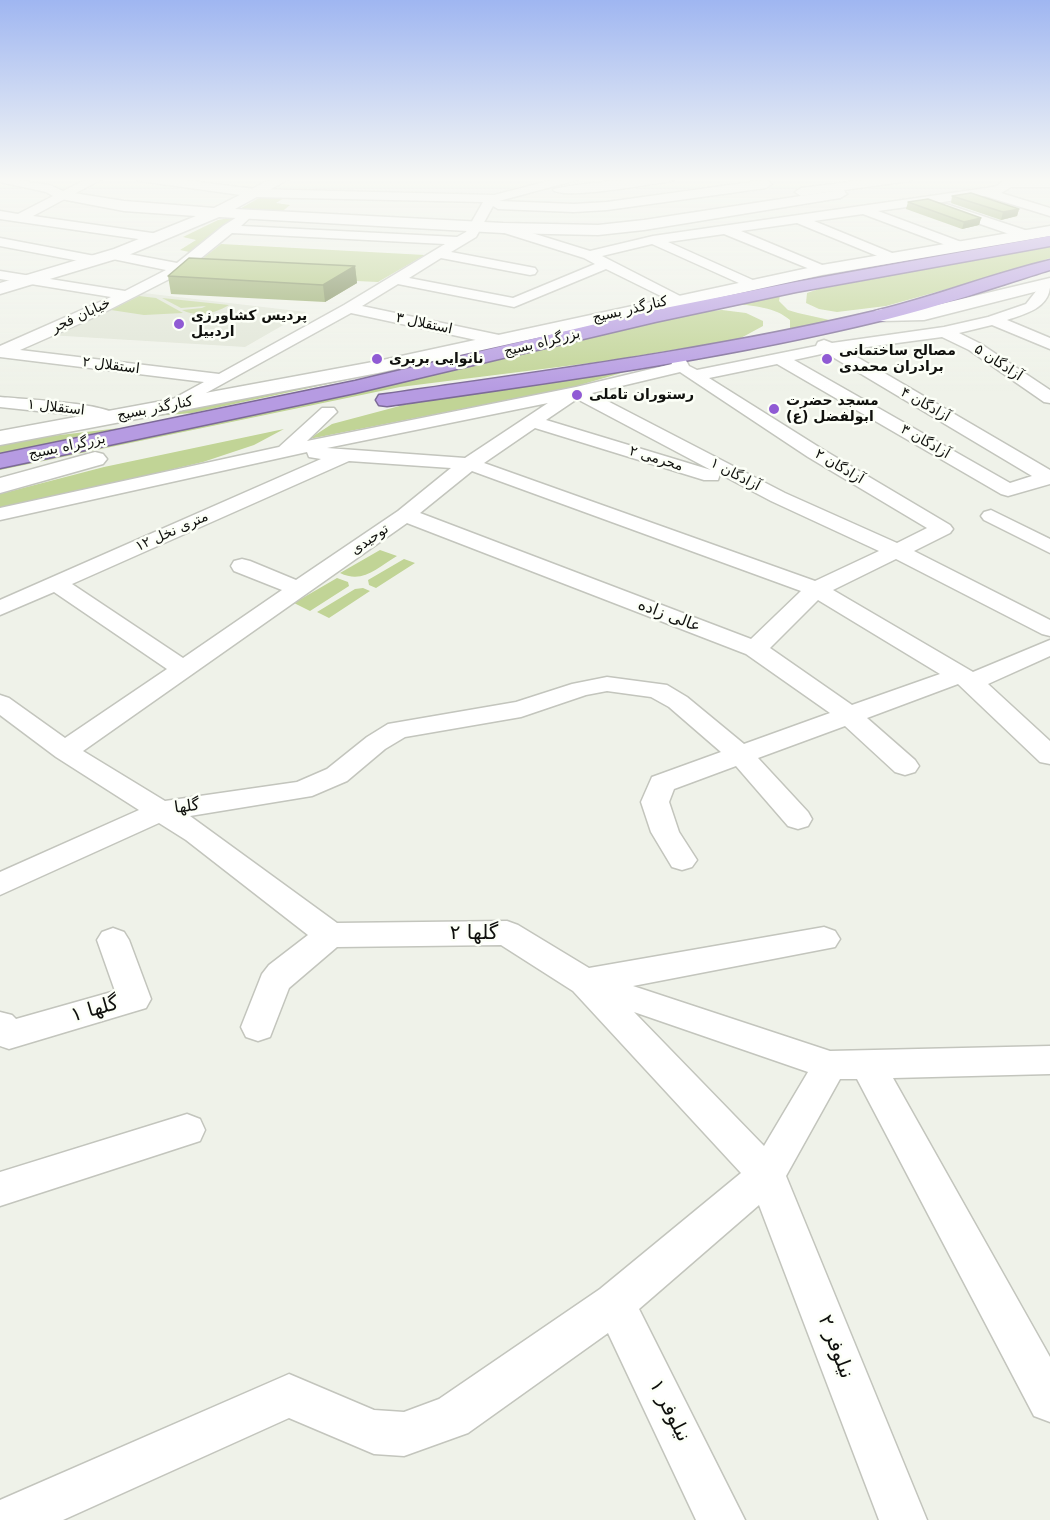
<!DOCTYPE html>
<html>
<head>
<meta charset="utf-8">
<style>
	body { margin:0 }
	canvas { display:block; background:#eff2e9 }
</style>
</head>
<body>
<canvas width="1050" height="1520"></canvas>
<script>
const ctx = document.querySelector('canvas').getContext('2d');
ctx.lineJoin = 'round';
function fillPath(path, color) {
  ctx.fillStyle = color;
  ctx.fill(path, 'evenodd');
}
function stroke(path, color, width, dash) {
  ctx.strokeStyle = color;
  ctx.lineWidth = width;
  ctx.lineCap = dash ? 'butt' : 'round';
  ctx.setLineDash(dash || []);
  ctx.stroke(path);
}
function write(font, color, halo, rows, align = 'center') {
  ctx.font = font + ' "DejaVu Sans","Noto Naskh Arabic",sans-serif';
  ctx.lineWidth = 5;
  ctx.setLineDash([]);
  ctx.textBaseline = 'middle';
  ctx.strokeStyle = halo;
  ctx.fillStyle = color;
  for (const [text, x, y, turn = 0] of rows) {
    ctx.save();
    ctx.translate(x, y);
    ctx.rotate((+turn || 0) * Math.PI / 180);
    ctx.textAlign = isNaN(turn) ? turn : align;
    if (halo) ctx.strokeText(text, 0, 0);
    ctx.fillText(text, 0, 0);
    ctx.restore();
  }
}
fillPath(new Path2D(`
	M135,292L306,312L245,347L48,335Z`), '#e0e5d6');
fillPath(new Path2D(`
	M264,195L287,196L276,203L290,205L279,214L238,210Z
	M234,217L194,253L180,250L196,240L183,237L218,220Z
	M221,244L425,255L378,282L184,273Z
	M1050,246V258L1008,272L886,306L837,312L819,309L806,303L807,293L819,289Z
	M780,295L779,301L788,310L798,313L834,321L790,330V320C775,307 754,306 736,304Z
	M139,296L156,298L183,313L144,315L111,310Z
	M162,298L229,305C217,313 196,318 182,310L202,308L206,306L181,308Z
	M722,310L746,313L763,321V326L739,339L606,361L400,387L0,470V466L697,312Z
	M490,345L351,379L192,413L117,419Z
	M649,365L573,387L309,439L332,424L426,399Z
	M120,428L0,454V442Z
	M284,429L254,445L203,462L0,510V494L104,467Z
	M380,550L397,556C377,568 363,584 340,573Z
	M404,559L415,563L376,588L369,585L368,580Z
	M337,578L348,582L349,586L310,611L294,603Z
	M363,588L370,591L329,618L317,612L355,589Z`), '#c1d496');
const street = new Path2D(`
	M0,178L50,185L63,191L89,178H104L33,216L159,234L166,238L159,242L0,219V211L18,214L53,196L46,192L0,182Z
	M134,178H166L255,189L494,195L560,178H579L577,180L499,201L574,204L607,202L766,180L772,184L766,188L607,210L574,212L498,209L493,206L476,237L451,252L535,268L537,271L535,274L530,275L441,258L409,278L513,298L595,264L584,258L498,231L497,228L503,224L590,251L653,236L986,188L997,186L1006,178L1050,179V187H1011L1001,193L1050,208V216L985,196L878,211L964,243L966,246L959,250L863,214L814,221L897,255L899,258L897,261L892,262L797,223L741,231L827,267L829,270L822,274L724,234L668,242L755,281L757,284L755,287L750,288L652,244L602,256L682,297L684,300L677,304L606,269L514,307L398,284L362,306L499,335L507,340L499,345L351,313L177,409L171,408L168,404L171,400L204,382L0,357V346L111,297L0,279V271L125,291L166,270L108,258L106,255L108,252L113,251L177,263L223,226L248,210L254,214L241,226L457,237L466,232L483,202L255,197L140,181ZM232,233L445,244L344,305L219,374L20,350L97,316L185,271Z
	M645,178H677L671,181C651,184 564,200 553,190C559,185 631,180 645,178Z
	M882,178H915L909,181L844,190L846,194L840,198L836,197L833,191L801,196L795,192L801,188Z
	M946,204L1031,232L1033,235L1026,239L1021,238L942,211L940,208L942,205Z
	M0,238L95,256L102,260L95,264L0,246Z
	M1038,282L1050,285C1050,308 1025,314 1007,320L1050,338V349L992,325L959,333L981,344L1050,390V403L1044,402L969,350L942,337L845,350L1050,470V484L1008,496L1001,494L777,364L709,378L822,449L950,525L953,529L950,533L914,551L1050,620V636L1042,634L896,559L833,590L973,672L1050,640V656L988,684L1050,741V764L1040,762L958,684L867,718L915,760L919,766L915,772L905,775L895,772L845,726L758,758L808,812L812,819L808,826L798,829L788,826L736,766L674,789L669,802L679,832L697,860L692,867L682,870L672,867L651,832L641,802L652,777L721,752L669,707L651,697L607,691L586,695L521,717L405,737L385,749L347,781L312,796L190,816L337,923L507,921L518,925L589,968L824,927L835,931L840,939L835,947L633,986L830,1051L1050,1046V1074L893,1078L1050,1357V1422L1034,1416L857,1079H840L786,1176L927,1520H879L759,1205L639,1309L745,1520H696L608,1333L468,1433L404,1456L374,1454L289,1418L63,1520H0V1500L289,1374L374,1410L404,1412L439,1399L600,1289L741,1173L573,991L501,945L337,947L289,988L270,1037L258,1041L246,1037L241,1027L262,974L269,965L308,935L186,840L159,823L0,895V872L139,810L56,757L0,715V695L9,698L65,738L167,669L54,592L0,615V600L321,459L309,457L307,452L0,520V508L279,447L322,408H334L337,412L307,441L576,387L672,364L669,358L677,353L683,355L689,366L697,370L816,346L818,342L824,340L832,343L944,327L988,317L1026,304L1037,290L1031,286ZM826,353L1032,476L1010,483L794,360ZM680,372L808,457L927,528L897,543L785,493L592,393ZM577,399L711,470L546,420ZM548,403L465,458L327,448ZM535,428L704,480H718L720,474L771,501L879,551L815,581L484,463ZM349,461L451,468L398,511L296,580L250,561L242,559L234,561L231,566L234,571L282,590L183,658L72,584ZM472,471L801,591L751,639L420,513ZM407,523L746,654L830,713L744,744L687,697L667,685L607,677L572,684L516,702L388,724L367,737L327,769L297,782L165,801L83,751ZM818,600L940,674L852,705L770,648ZM634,1012L808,1072L764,1146Z
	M0,397C21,399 110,403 120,417L117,421L111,422L94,417L0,407Z
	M991,510L1050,539V553L984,520L981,516L984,512Z
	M113,928L124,932L129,940L151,999L146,1008L9,1049L0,1046V1012L12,1015L16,1019L115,991L97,940L102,932Z
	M187,1114L200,1119L205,1130L200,1141L0,1206V1172Z`);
const secondary = new Path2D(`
	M273,178H291L235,209L503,223L598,225L644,220L840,190L847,194L840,198L644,230L598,235L503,233L219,217L126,256L0,294V283L114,249L196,216L124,211L56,198L54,195L56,192L61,191L124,201L214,208Z
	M1050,226V236L822,275L378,373L0,445V431L378,361L822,265Z
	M1050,278V288L924,320L882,321L875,319L873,315L875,311L882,309L924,308Z
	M95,452L103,454L107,459L103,464L0,493V478Z`);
const highway = new Path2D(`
	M1050,236V246L796,292L655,322L355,393L0,468V454L355,381L655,310L796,282Z
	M1050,260V270C995,287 940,306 884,320C720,360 554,382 387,406L379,405L376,400L379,395L387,394C551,370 714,349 875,311C934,297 991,274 1050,260Z`);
stroke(street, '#c3c5bd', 3);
stroke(secondary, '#c3c5bd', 3);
stroke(highway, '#7c6a97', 3);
fillPath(street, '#fff');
fillPath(secondary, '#fff');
fillPath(highway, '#b69be2');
fillPath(new Path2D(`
	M952,196L1019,209L1017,216L1001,220L951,203Z
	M908,202L981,218L979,225L962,229L906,209Z
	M355,266L357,283L325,302L171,294L168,276Z`), '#94a867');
fillPath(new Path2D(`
	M1019,209L1017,216L1001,220L1003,212Z
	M981,218L979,225L962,229L964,222Z
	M355,266L357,283L325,302L323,285Z`), '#788854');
const building = new Path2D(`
	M971,193L1019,209L1003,212L952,196Z
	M928,199L981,218L964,222L908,202Z
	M189,258L355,266L323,285L168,276Z`);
fillPath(building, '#acc378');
stroke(building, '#788854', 1.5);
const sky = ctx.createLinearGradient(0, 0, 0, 391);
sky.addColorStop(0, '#9fb6f1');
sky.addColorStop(0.46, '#f8f9f5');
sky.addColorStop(1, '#f8f9f500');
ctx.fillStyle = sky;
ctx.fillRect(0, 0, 1050, 391);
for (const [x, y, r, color] of [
	[179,324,6,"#905bd4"],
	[377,359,6,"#905bd4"],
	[827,359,6,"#905bd4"],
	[577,395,6,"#905bd4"],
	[774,409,6,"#905bd4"]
]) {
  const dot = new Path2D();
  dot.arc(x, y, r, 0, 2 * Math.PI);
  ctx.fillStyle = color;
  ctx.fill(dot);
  stroke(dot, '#fcfff7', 2);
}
write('14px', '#0f100d', '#fcfff7', [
	["کنارگذر بسیج",630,310,-13],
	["خیابان فجر",81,316,-25],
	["استقلال ۳",424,324,12],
	["بزرگراه بسیج",542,343,-14],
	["آزادگان ۵",998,363,33],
	["استقلال ۲",111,366,7],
	["آزادگان ۴",925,405,30],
	["استقلال ۱",56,408,6],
	["کنارگذر بسیج",155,409,-11],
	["آزادگان ۳",925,442,30],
	["بزرگراه بسیج",67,447,-12],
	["محرمی ۲",656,459,17],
	["آزادگان ۲",839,467,31],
	["آزادگان ۱",735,475,28],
	["۱۲ متری نخل",172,532,-24],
	["توحیدی",370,540,-35]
]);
write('bold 14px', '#0f100d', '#fcfff7', [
	["پردیس کشاورزی",191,316],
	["اردبیل",191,332],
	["مصالح ساختمانی",839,351],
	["برادران محمدی",839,367],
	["نانوایی بربری",389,359],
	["رستوران تاملی",589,395],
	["مسجد حضرت",786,401],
	["ابولفضل (ع)",786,417]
], 'left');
write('16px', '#0f100d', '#fcfff7', [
	["عالی زاده",669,616,21],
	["گلها",187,807,-8]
]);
write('20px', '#0f100d', '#fcfff7', [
	["گلها ۲",474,934],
	["گلها ۱",95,1010,-16],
	["نیلوفر ۲",835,1347,69],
	["نیلوفر ۱",669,1411,63]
]);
</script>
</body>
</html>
